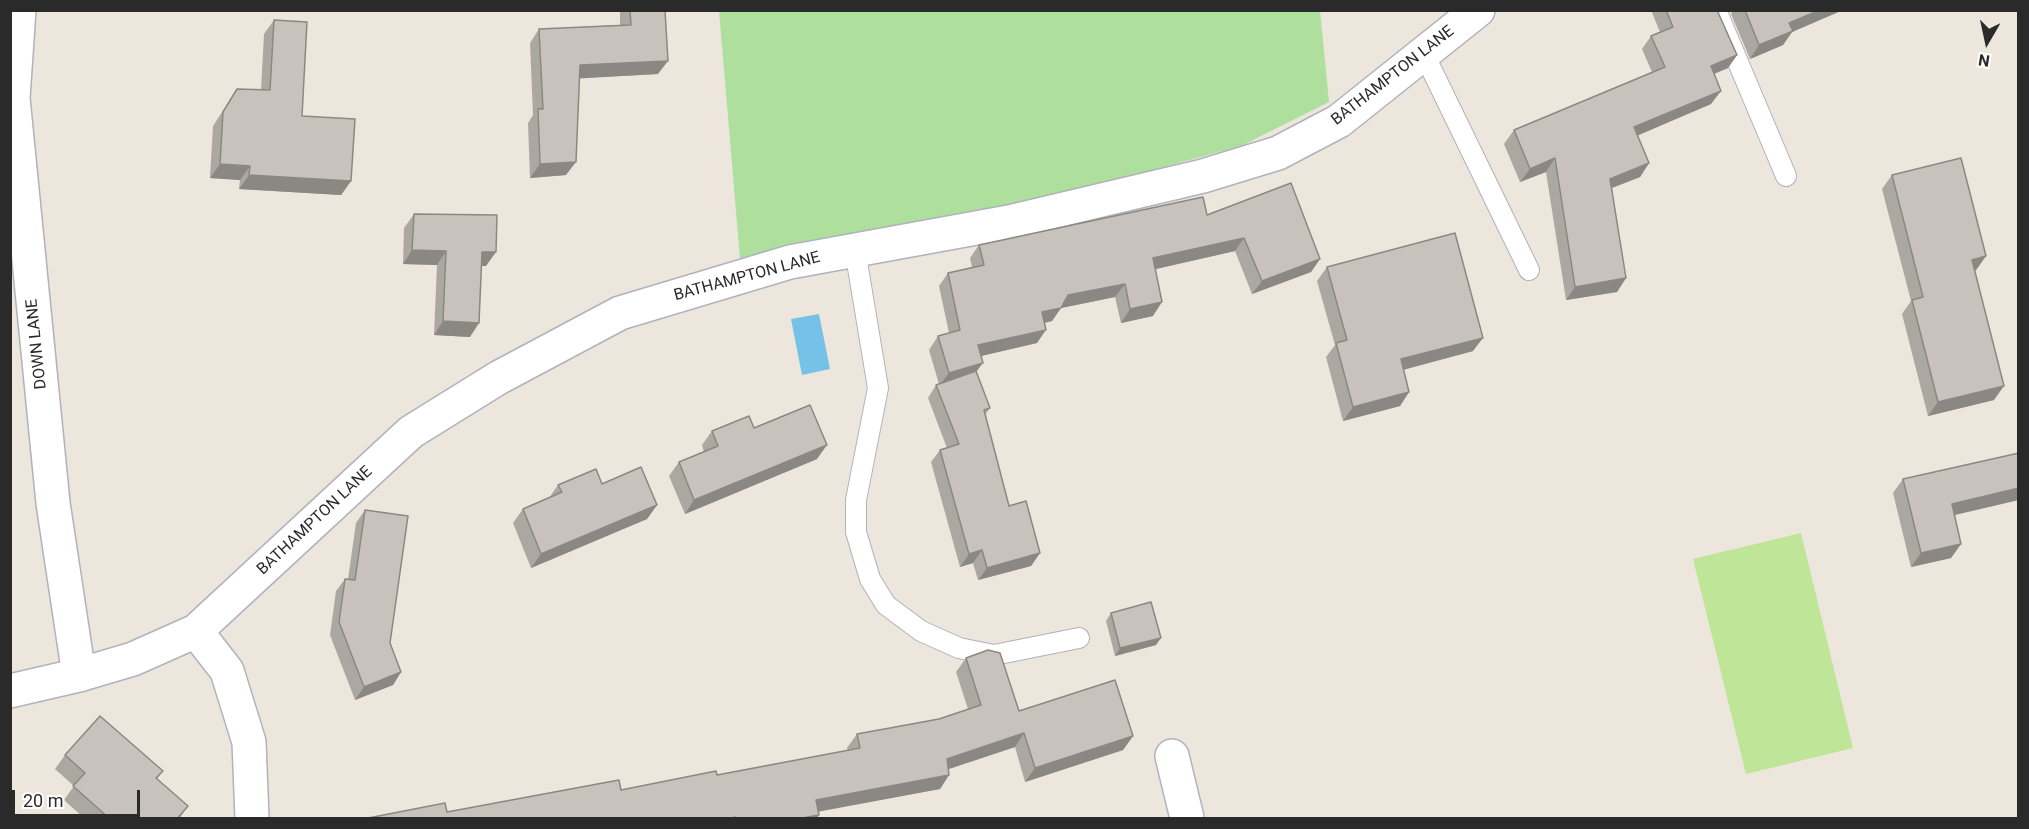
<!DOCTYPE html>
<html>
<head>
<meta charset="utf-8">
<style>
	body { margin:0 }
	#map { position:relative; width:2029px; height:829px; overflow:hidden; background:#ece6dd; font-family:Roboto,sans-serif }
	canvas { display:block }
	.frame { position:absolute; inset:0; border:12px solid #2a2a2a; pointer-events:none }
	.north { position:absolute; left:1957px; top:12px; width:60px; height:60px; -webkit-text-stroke:4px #fff; paint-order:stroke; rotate:189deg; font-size:16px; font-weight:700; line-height:24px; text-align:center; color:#2a2a2a }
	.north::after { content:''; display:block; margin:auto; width:21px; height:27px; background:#2a2a2a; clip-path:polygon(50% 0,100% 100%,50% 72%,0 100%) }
	.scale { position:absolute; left:12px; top:790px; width:128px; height:27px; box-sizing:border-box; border:3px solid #2a2a2a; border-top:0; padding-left:8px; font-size:18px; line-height:21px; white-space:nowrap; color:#2a2a2a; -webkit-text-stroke:4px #fff; paint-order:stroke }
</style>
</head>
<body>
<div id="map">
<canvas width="2029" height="829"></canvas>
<div class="frame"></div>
<div class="north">N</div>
<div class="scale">20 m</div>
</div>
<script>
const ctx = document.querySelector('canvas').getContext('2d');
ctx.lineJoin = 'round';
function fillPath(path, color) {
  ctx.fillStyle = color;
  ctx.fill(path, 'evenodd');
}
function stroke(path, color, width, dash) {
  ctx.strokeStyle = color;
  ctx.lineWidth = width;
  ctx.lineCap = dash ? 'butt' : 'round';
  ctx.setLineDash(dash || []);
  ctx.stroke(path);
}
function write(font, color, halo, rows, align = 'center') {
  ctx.font = font + ' Roboto,sans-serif';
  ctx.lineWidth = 5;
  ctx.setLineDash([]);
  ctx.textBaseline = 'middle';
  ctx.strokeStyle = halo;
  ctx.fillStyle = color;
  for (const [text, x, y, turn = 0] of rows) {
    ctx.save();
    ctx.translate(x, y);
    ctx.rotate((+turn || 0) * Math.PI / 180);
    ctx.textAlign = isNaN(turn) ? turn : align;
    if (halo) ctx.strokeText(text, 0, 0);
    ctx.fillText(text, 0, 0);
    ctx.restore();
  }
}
fillPath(new Path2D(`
	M719,11H1320L1329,102L1241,146L1042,200L815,240L740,258Z`), '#aedf9c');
fillPath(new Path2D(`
	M1801,533L1853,748L1746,774L1693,559Z`), '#bfe698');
fillPath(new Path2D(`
	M819,314L830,369L802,375L791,319Z`), '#75c1e8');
const service = new Path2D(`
	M1716,10L1786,176
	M1424,54L1529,270
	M855,250L878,388L856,500V532L870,579L886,605L921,631L959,648L994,655L1079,638`);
const minor = new Path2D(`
	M19,10L13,98L53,503L79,675
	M196,631L227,671L249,742L252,818
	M10,691L79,675L133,659L196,631L411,432L498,378L620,313L790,262L1009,222L1203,176L1278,153L1339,121L1478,10
	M1172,756L1187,818`);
stroke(service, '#b0b2bd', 22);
stroke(minor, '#b0b2bd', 36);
stroke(service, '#fff', 20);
stroke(minor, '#fff', 33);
fillPath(new Path2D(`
	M620,10H665L658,74L580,78L566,175L530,178L528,123L533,115L530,43L539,29L620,25Z
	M1651,10H1717L1737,55L1728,68L1714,74L1711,104L1637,135L1649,163L1640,177L1612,188L1626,278L1617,292L1566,300L1546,172L1520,182L1504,144L1514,130L1652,72L1642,49L1651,36L1660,32Z
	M1733,10H1843L1792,32L1783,45L1750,59L1731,14Z
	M274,20L302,116L351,181L341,195L239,189L240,180L210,178L213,126L237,89L261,90L264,34Z
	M1892,175L1986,256L1976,270L1975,271L1994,400L1928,416L1902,314L1911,301L1882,189Z
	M414,214L486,266H482L470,337L434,335L437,265L403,264L404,228Z
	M1207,215L1320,259L1311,272L1252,294L1235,251L1155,269L1153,316L1121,323L1115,297L1061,308L1052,321L1045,323L1037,343L981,356L976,372L990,408L985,415L1009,506L1040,553L1031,566L978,580L973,563L960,567L931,462L940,450L947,448L928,398L936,385L939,384L929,350L938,336L949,333L939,286L948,273L972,267L970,258L979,245Z
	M1327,267L1473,351L1403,370L1409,392L1400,406L1343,421L1326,357L1335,345L1317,281Z
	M754,428L817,459L685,514L669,476L679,462L704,452L702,445L712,431Z
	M1903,479L1954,515L1961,544L1951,558L1911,567L1893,493Z
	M602,484L657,505L647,519L531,568L513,523L523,509L549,498L558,485Z
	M365,510L390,643L401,672L393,685L355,700L330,635L336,591L345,579H348L356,523Z
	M1111,613L1156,645L1115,656L1106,621Z
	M966,658L1019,711L1133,736L1123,750L1025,782L1015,747L948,769L949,775L940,789L818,811L819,815L816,819H363L447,812L621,790L717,775L848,751L847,748L857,734L939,719L968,709L956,672Z
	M65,755L163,771L157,779L188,806L179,819H85L64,800L74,786L55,769Z`), '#aba8a2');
fillPath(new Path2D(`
	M1820,10H1843L1792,32L1783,45L1750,59L1759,45L1789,23Z
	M1737,55L1728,68L1701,79L1711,66Z
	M668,61L658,74L570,79L580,65Z
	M1721,91L1711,104L1625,141L1634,127Z
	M1555,158L1546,172L1520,182L1530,169Z
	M576,162L566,175L530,178L540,164Z
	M1649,163L1640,177L1601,192L1610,179Z
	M220,164L250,166L240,180L210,178Z
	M249,175L351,181L341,195L239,189Z
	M1244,238L1235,251L1143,272L1153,258Z
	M412,250L446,251L437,265L403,264Z
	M482,252H496L486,266H472Z
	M1986,256L1976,270L1962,274L1972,260Z
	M1320,259L1311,272L1252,294L1262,281Z
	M1626,278L1617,292L1566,300L1575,287Z
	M1125,284L1115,297L1061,308L1052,321L1033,325L1042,312L1068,295Z
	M1162,302L1153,316L1121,323L1130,309Z
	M443,321L479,323L470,337L434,335Z
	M1046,330L1037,343L968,359L978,345Z
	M1483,338L1473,351L1391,373L1401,359Z
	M983,363L973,376L939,386L949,373Z
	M2004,386L1994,400L1928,416L1938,402Z
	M1409,392L1400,406L1343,421L1353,407Z
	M827,445L817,459L685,514L694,500Z
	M2019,488V500L1942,518L1952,504Z
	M657,505L647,519L531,568L541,554Z
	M1961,544L1951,558L1911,567L1921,553Z
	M982,550L973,563L960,567L969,554Z
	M1040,553L1031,566L978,580L987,568Z
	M1161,638L1156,645L1115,656L1120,648Z
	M401,672L393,685L355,700L364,687Z
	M1024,733L1015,747L937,773L947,759Z
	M1133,736L1123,750L1025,782L1035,768Z
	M949,775L940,789L806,814L816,800Z
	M819,815L816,819H797Z`), '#8b8884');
const building = new Path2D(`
	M630,10H665L668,61L580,65L576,162L540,164L538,109H543L539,29L631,25Z
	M1666,10H1717L1737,55L1711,66L1721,91L1634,127L1649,163L1610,179L1626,278L1575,287L1555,158L1530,169L1514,130L1665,67L1651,36L1673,27Z
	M1745,10H1820L1789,23L1793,31L1759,45Z
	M274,20L307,22L302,116L355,119L351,181L249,175L250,166L220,164L223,112L237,89L270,90Z
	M1961,158L1986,256L1972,260L2004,386L1938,402L1912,300L1923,297L1892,175Z
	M1291,183L1320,259L1262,281L1244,238L1153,258L1162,302L1130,309L1125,284L1068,295L1061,308L1042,312L1046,330L978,345L983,363L949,373L938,336L960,330L948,273L984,265L979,245L1203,197L1207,215Z
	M414,214L497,215L496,252H482L479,323L443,321L446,251L412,250Z
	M1455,233L1483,338L1401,359L1409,392L1353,407L1336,343L1347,340L1327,267Z
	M976,371L990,408L984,410L1009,506L1026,501L1040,553L987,568L982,550L969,554L940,450L959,444L936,385Z
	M810,405L827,445L694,500L679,462L718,446L712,431L749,416L754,428Z
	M2019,453V488L1952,504L1961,544L1921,553L1903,479Z
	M641,467L657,505L541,554L523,509L562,492L558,485L596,469L602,484Z
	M365,510L408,516L390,643L401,672L364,687L339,622L345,579L355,580Z
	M1151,602L1161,638L1120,648L1111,613Z
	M988,650L1000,653L1019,711L1115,680L1133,736L1035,768L1024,733L947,759L949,775L816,800L819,815L797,819H735V817L729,819H363L445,803L447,812L619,780L621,790L716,771L717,775L860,748L857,734L939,719L981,705L966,658Z
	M100,716L163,771L156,778L188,806L177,819H110L73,786L85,773L65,755Z`);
fillPath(building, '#c7c3bc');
stroke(building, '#8b8884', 1.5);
write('16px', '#2a2a2a', '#fff', [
	["BATHAMPTON LANE",1393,76,-38],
	["BATHAMPTON LANE",747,277,-15],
	["DOWN LANE",37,344,-96],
	["BATHAMPTON LANE",315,521,-43]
]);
</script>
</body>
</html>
